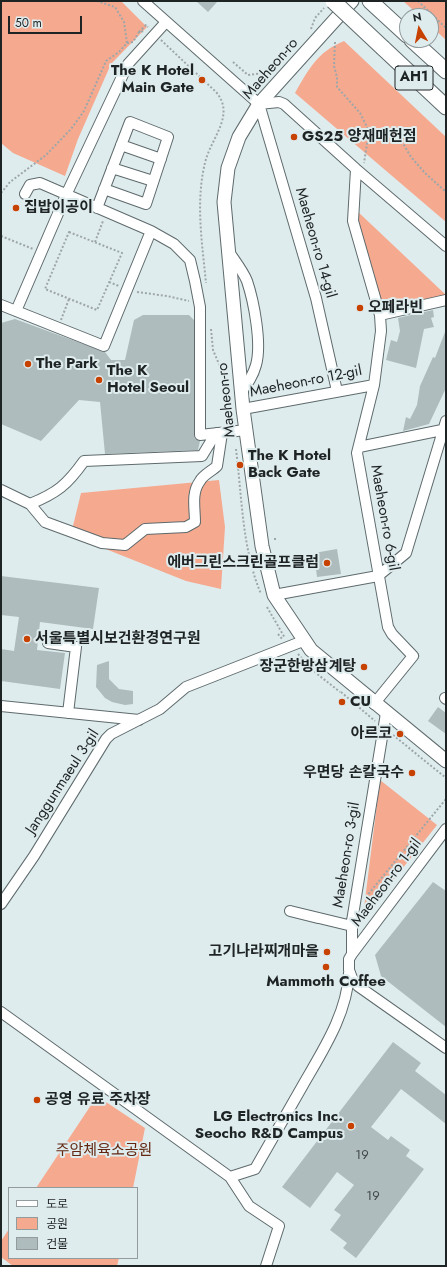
<!DOCTYPE html>
<html>
<head>
<meta charset="utf-8">
<style>
	body { margin:0 }
	#map { position:relative; width:447px; height:1267px; overflow:hidden; background:#dfecee; font-family:Jost,"Noto Sans KR",sans-serif }
	canvas { display:block }
	.frame { position:absolute; inset:0; border:2px solid #1e2324; pointer-events:none }
	.legend { position:absolute; left:8px; top:1187px; width:130px; height:72px; box-sizing:border-box; background:#dfecee; border:1px solid #929c9d; margin:0; padding:5px 7px; list-style:none; font-size:12px; color:#1e2324 }
	.legend li { display:flex; align-items:center; gap:8px; height:20px }
	.legend b { width:20px; border:1px solid #929c9d }
	.north { position:absolute; left:399px; top:8px; width:40px; height:40px; box-sizing:border-box; background:#dfecee; border:1px solid #929c9d; border-radius:50%; rotate:350deg; font-size:11px; font-weight:700; line-height:16px; text-align:center; color:#1e2324 }
	.north::after { content:''; display:block; margin:auto; width:14px; height:18px; background:#c74100; clip-path:polygon(50% 0,100% 100%,50% 72%,0 100%) }
	.scale { position:absolute; left:8px; top:16px; width:74px; height:18px; box-sizing:border-box; border:2px solid #1e2324; border-top:0; padding-left:5px; font-size:12px; line-height:14px; white-space:nowrap; color:#1e2324; -webkit-text-stroke:3px #dfecee; paint-order:stroke }
</style>
</head>
<body>
<div id="map">
<canvas width="447" height="1267"></canvas>
<div class="frame"></div>
<ul class="legend">
<li><b style="height:5px;background:#fff"></b>도로</li>
<li><b style="height:11px;background:#f5a98f"></b>공원</li>
<li><b style="height:11px;background:#afbcbe"></b>건물</li>
</ul>
<div class="north">N</div>
<div class="scale">50 m</div>
</div>
<script>
const ctx = document.querySelector('canvas').getContext('2d');
ctx.lineJoin = 'round';
function fillPath(path, color) {
  ctx.fillStyle = color;
  ctx.fill(path, 'evenodd');
}
function stroke(path, color, width, dash) {
  ctx.strokeStyle = color;
  ctx.lineWidth = width;
  ctx.lineCap = dash ? 'butt' : 'round';
  ctx.setLineDash(dash || []);
  ctx.stroke(path);
}
function write(font, color, halo, rows, align = 'center') {
  ctx.font = font + ' Jost,"Noto Sans KR",sans-serif';
  ctx.lineWidth = 4;
  ctx.setLineDash([]);
  ctx.textBaseline = 'middle';
  ctx.strokeStyle = halo;
  ctx.fillStyle = color;
  for (const [text, x, y, turn = 0] of rows) {
    ctx.save();
    ctx.translate(x, y);
    ctx.rotate((+turn || 0) * Math.PI / 180);
    ctx.textAlign = isNaN(turn) ? turn : align;
    if (halo) ctx.strokeText(text, 0, 0);
    ctx.fillText(text, 0, 0);
    ctx.restore();
  }
}
fillPath(new Path2D(`
	M1,1H121L147,27L111,64L78,139L65,176L13,153L1,143Z
	M403,1H446V40L431,26V16H420Z
	M344,41L446,137V222L295,93C309,69 317,52 344,41Z
	M356,210L446,295V298L384,312L357,222Z
	M219,480L225,527L221,589L186,581L83,540L72,530L81,493Z
	M380,780L437,825L367,913L364,908Z
	M97,1096L145,1128L133,1188H36Z
	M9,1229V1258H119L117,1266H13L1,1257V1241Z`), '#f5a98f');
fillPath(new Path2D(`
	M196,1H218L208,12Z
	M433,310L434,317L431,318L434,327L424,329L416,368L386,360L391,340L397,342L400,331L398,318Z
	M143,315H189L194,320V435L195,439L200,441L198,450L105,454L100,402L79,400L41,441L1,424V323L15,319L105,352L111,360H125L134,320Z
	M445,332L446,388L429,424L403,431L406,417L410,419L417,405L420,386L433,357L435,358Z
	M337,549L341,574L317,577L314,553Z
	M1,576L99,588L93,629L40,622L37,650L65,653L60,689L1,681V649L14,651L19,617L1,615Z
	M109,661V679L119,689L133,691V704L125,705L112,702L105,698L96,687L97,665Z
	M438,707L446,713V734L428,721Z
	M433,882L446,891V1027L381,976L375,955Z
	M393,1042L421,1063L415,1071L446,1095V1124L401,1089L371,1127L388,1140L391,1136L410,1150L406,1156L424,1169L356,1258L343,1248L347,1243L330,1230L341,1215L334,1210L354,1185L337,1172L310,1208L282,1187Z`), '#afbcbe');
const minor = new Path2D(`
	M143,1L259,104
	M259,104L316,298L337,391
	M259,104L279,102L284,104L356,169L446,246
	M121,145L161,159
	M112,168L153,181
	M356,169L353,221L380,315L381,331L374,385L357,453L388,627L392,634L413,656L374,704
	M97,208L130,122L168,137L146,204L104,189
	M151,231L174,244L190,260L195,281L200,307V435L246,430
	M229,252C235,261 243,271 247,281C254,302 262,344 256,365C253,376 248,383 241,392
	M1,305L104,346L151,231L40,183L30,185L25,194
	M16,311L66,195L128,64L166,22
	M380,315L446,300
	M243,409L374,385
	M359,447L442,430
	M1,490L30,504L45,522L102,543L125,545L145,529L186,527L195,522C195,508 191,493 200,481C203,475 212,471 217,466L222,433
	M30,504C57,493 67,485 84,461L202,456L216,433
	M274,595L378,576L406,553L446,421
	M48,643L76,647L68,713
	M445,698L446,699
	M1,706L139,720
	M446,829L352,954L349,959V970L352,978L358,986L446,1048
	M1,904L34,856L106,739L111,734L160,709L186,687L303,641
	M318,918L290,911L352,926
	M352,954V921L386,713
	M1,1012L230,1177L255,1169C271,1141 287,1113 303,1085C323,1050 347,1014 349,973
	M230,1177L249,1206L279,1226L266,1266`);
const major = new Path2D(`
	M352,1L259,104L239,137L228,168L224,202L243,409L262,546L274,595L311,650L446,761`);
const highway = new Path2D(`
	M370,1L407,35
	M412,40L446,71
	M383,48L446,107`);
stroke(minor, '#5e6a6c', 12);
stroke(major, '#5e6a6c', 15);
stroke(highway, '#5e6a6c', 17);
stroke(new Path2D(`
	M418,1L446,28
	M311,29L315,18L324,8
	M139,32L146,25L148,27
	M161,40L216,92C235,114 213,136 206,159C195,199 202,242 206,283
	M335,42L334,66L337,77V87L360,113L369,131L364,163
	M127,43L133,42L139,32L144,31
	M233,62L248,75L273,72
	M369,131L383,130L401,140L411,157L425,173L446,192
	M1,193L10,182L46,155L71,129L84,111L106,61L119,52L127,43L124,22L115,7L97,1
	M69,232L122,253L97,310L45,289Z
	M1,236L33,249
	M95,242L103,221
	M109,282L119,286
	M137,292L167,296L189,301
	M61,320L69,299
	M211,329L213,350L228,385L229,397
	M236,449C242,497 242,549 261,594
	M274,539H277
	M267,607L285,638
	M278,634L283,640
	M298,654L316,673L340,692
	M341,692L375,721
	M393,735L446,778
	M366,897L446,799`), '#9da7a9', 2, [2, 2]);
stroke(minor, '#fff', 10);
stroke(major, '#fff', 13);
stroke(highway, '#fff', 15);
const highwayBridge = new Path2D(`
	M333,1L383,48`);
stroke(highwayBridge, '#5e6a6c', 17, []);
stroke(highwayBridge, '#fff', 15);
for (const [x, y, r, color] of [
	[202,80,4,"#c74100"],
	[294,137,4,"#c74100"],
	[16,208,4,"#c74100"],
	[360,308,4,"#c74100"],
	[28,364,4,"#c74100"],
	[99,380,4,"#c74100"],
	[240,465,4,"#c74100"],
	[327,563,4,"#c74100"],
	[27,639,4,"#c74100"],
	[364,667,4,"#c74100"],
	[342,702,4,"#c74100"],
	[400,734,4,"#c74100"],
	[412,773,4,"#c74100"],
	[327,952,4,"#c74100"],
	[326,967,4,"#c74100"],
	[37,1100,4,"#c74100"],
	[351,1126,4,"#c74100"]
]) {
  const dot = new Path2D();
  dot.arc(x, y, r, 0, 2 * Math.PI);
  ctx.fillStyle = color;
  ctx.fill(dot);
  stroke(dot, '#dfecee', 1.5);
}
write('13px', '#42494a', null, [
	["19",362,1156],
	["19",373,1197]
]);
for (const [x, y, w] of [
	[414,78,38]
]) {
  const box = new Path2D();
  box.roundRect(x - w / 2, y - 12, w, 24, 3);
  ctx.fillStyle = '#dfecee';
  ctx.fill(box);
  stroke(box, '#1e2324', 1);
}
write('bold 14px', '#1e2324', null, [
	["AH1",414,78]
]);
write('15px', '#1e2324', '#dfecee', [
	["Maeheon-ro",271,69,-49],
	["Maeheon-ro 14-gil",315,243,74],
	["Maeheon-ro 12-gil",306,382,-11],
	["Maeheon-ro",227,400,-96],
	["Maeheon-ro 6-gil",384,518,80],
	["Janggunmaeul 3-gil",63,782,-57],
	["Maeheon-ro 3-gil",347,855,-81],
	["Maeheon-ro 1-gil",387,883,-53]
]);
write('bold 15px', '#1e2324', '#dfecee', [
	["The K Hotel",194,71,"right"],
	["Main Gate",194,88,"right"],
	["GS25 양재매헌점",302,137],
	["집밥이공이",24,208],
	["오페라빈",368,308],
	["The Park",36,364],
	["The K",107,371],
	["Hotel Seoul",107,388],
	["The K Hotel",248,456],
	["Back Gate",248,473],
	["에버그린스크린골프클럼",319,563,"right"],
	["서울특별시보건환경연구원",35,639],
	["장군한방삼계탕",356,667,"right"],
	["CU",350,702],
	["아르코",392,734,"right"],
	["우면당 손칼국수",404,773,"right"],
	["고기나라찌개마을",319,952,"right"],
	["Mammoth Coffee",326,982,"center"],
	["공영 유료 주차장",45,1100],
	["LG Electronics Inc.",343,1117,"right"],
	["Seocho R&D Campus",343,1134,"right"]
], 'left');
write('15px', '#632610', '#dfecee', [
	["주암체육소공원",104,1151]
]);
</script>
</body>
</html>
